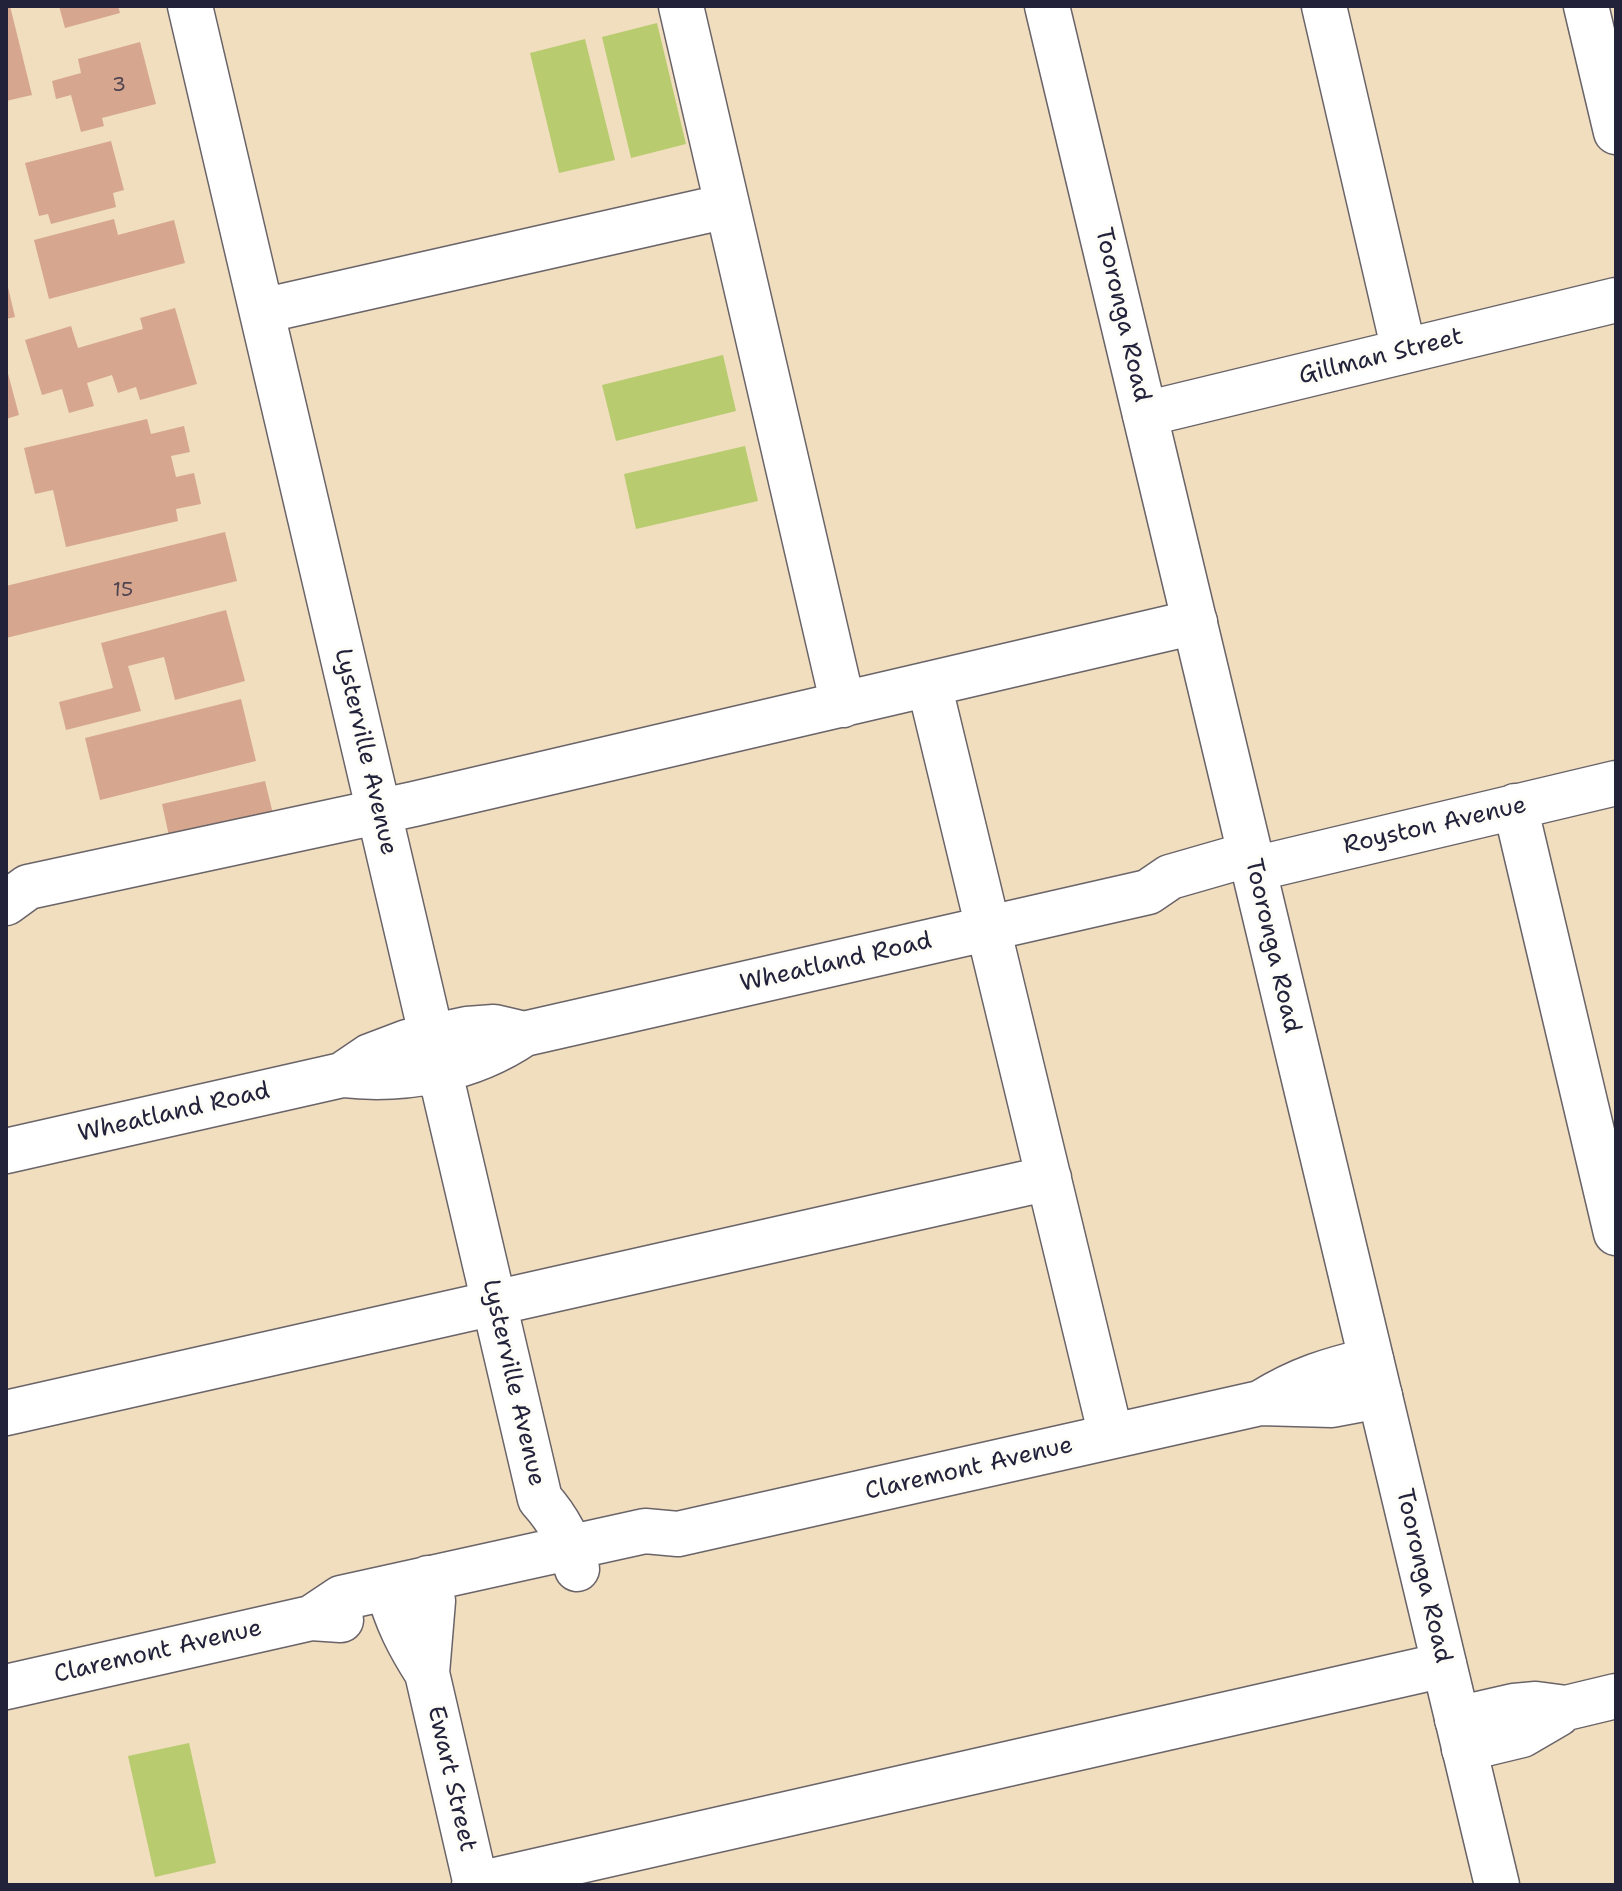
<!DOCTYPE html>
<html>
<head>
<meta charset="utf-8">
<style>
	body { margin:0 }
	#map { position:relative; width:1622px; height:1891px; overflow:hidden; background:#f0debf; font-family:"Shantell Sans",sans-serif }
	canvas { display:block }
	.frame { position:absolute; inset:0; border:8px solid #22223b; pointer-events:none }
</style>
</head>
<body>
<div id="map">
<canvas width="1622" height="1891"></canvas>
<div class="frame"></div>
</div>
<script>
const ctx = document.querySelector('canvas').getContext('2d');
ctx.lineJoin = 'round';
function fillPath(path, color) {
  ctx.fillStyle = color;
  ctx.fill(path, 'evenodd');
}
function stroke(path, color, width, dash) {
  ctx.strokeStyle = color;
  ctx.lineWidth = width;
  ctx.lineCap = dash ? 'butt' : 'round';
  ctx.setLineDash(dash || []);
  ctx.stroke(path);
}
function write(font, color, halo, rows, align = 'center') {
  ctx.font = font + ' "Shantell Sans",sans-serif';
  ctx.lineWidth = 6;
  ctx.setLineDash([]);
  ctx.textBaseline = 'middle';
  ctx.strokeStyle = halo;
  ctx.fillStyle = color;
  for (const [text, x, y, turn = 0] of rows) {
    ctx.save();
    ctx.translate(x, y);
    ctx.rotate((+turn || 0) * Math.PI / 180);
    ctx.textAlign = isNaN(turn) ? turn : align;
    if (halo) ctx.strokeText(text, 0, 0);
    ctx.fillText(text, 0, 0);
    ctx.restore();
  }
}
fillPath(new Path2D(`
	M657,23L686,144L631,158L602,37Z
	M585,39L615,160L559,173L530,53Z
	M723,355L736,411L616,441L602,385Z
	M745,446L758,501L636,529L624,474Z
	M189,1743L216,1863L155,1877L128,1756Z`), '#b9cb6f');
fillPath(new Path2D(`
	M6,6H10L32,95L6,101Z
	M59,6H118L120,13L65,28Z
	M140,42L156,104L102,118L104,126L81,132L71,95L56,99L52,81L81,73L78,59Z
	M111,141L124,190L113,193L116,207L51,224L48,214L39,216L25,163Z
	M114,219L118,235L174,220L185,263L49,299L34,240Z
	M7,283L15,317L6,319V284Z
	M175,308L197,384L140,400L136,387L118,393L112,375L87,383L94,406L69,413L62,389L42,395L25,340L71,326L78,348L143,329L140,318Z
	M6,366L19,415L6,419Z
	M147,419L151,434L184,426L190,452L171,456L176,477L194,473L201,504L176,509L178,521L66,547L53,490L35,494L24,448Z
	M225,532L237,581L6,638V586Z
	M226,610L245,681L175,700L164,657L128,666L141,711L66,730L59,702L113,688L101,643Z
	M241,699L256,761L100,800L85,738Z
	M265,781L276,826L172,850L162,804Z`), '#d6a78e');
const minor = new Path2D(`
	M190,6L540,1499C559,1520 570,1541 577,1569
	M681,6L843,705
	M1324,6L1404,351
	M1586,6L1616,132
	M262,311L727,206
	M1145,414L1616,300
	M929,684L1111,1436
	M1515,806L1616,1233
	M1254,869L1616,783
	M6,903L28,887L414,804L1195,622
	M342,1075L370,1056L407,1042L467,1029L494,1027L524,1034
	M6,1151L342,1075C405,1082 471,1070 524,1034L1148,892L1170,877L1250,854
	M1262,1402C1299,1379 1329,1370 1371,1360
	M6,1413L1049,1178
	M428,1578L433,1601L427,1673L476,1885
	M388,1588C396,1620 409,1645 427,1673
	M311,1618L341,1598L645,1531L678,1534L1260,1403L1332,1405L1380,1396
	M6,1687L311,1618L341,1620
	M1457,1719L1514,1706L1536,1704L1566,1708L1616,1696
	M1464,1749L1522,1735L1558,1714
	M474,1885L1444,1665`);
const major = new Path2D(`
	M1047,6L1497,1885`);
stroke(minor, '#6a6469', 47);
stroke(major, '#6a6469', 47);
stroke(minor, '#fff', 44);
stroke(major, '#fff', 44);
write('20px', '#4f4350', null, [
	["3",119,86],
	["15",123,591]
]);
write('24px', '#22223b', '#fdfcf7', [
	["Tooronga Road",1122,315,77],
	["Gillman Street",1381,357,-14],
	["Lysterville Avenue",365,752,77],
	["Royston Avenue",1435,826,-13],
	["Tooronga Road",1272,946,77],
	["Wheatland Road",836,963,-13],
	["Wheatland Road",174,1113,-13],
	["Lysterville Avenue",513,1383,77],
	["Claremont Avenue",969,1469,-13],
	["Tooronga Road",1423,1576,77],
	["Claremont Avenue",158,1652,-13],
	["Ewart Street",451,1779,77]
]);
</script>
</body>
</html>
